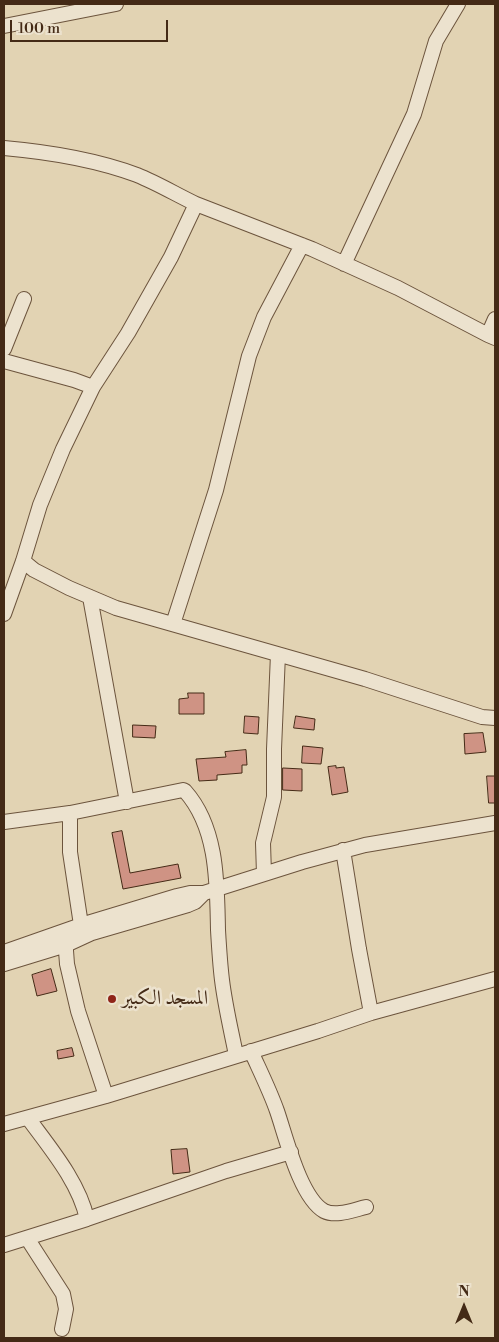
<!DOCTYPE html>
<html>
<head>
<meta charset="utf-8">
<style>
	body { margin:0 }
	#map { position:relative; width:499px; height:1342px; overflow:hidden; background:#e2d3b3; font-family:"Libre Bodoni",serif }
	canvas { display:block }
	.frame { position:absolute; inset:0; border:5px solid #442a16; pointer-events:none }
	.north { position:absolute; left:439px; top:1282px; width:50px; height:50px; -webkit-text-stroke:4px #ece2ce; paint-order:stroke; rotate:0deg; font-size:14px; font-weight:700; line-height:20px; text-align:center; color:#442a16 }
	.north::after { content:''; display:block; margin:auto; width:18px; height:22px; background:#442a16; clip-path:polygon(50% 0,100% 100%,50% 72%,0 100%) }
	.scale { position:absolute; left:10px; top:20px; width:158px; height:22px; box-sizing:border-box; border:2px solid #442a16; border-top:0; padding-left:6px; font-size:15px; line-height:18px; white-space:nowrap; color:#442a16; -webkit-text-stroke:4px #ece2ce; paint-order:stroke }
</style>
</head>
<body>
<div id="map">
<canvas width="499" height="1342"></canvas>
<div class="frame"></div>
<div class="north">N</div>
<div class="scale">100 m</div>
</div>
<script>
const ctx = document.querySelector('canvas').getContext('2d');
ctx.lineJoin = 'round';
function fillPath(path, color) {
  ctx.fillStyle = color;
  ctx.fill(path, 'evenodd');
}
function stroke(path, color, width, dash) {
  ctx.strokeStyle = color;
  ctx.lineWidth = width;
  ctx.lineCap = dash ? 'butt' : 'round';
  ctx.setLineDash(dash || []);
  ctx.stroke(path);
}
function write(font, color, halo, rows, align = 'center') {
  ctx.font = font + ' "Libre Bodoni",Amiri,serif';
  ctx.lineWidth = 5;
  ctx.setLineDash([]);
  ctx.textBaseline = 'middle';
  ctx.strokeStyle = halo;
  ctx.fillStyle = color;
  for (const [text, x, y, turn = 0] of rows) {
    ctx.save();
    ctx.translate(x, y);
    ctx.rotate((+turn || 0) * Math.PI / 180);
    ctx.textAlign = isNaN(turn) ? turn : align;
    if (halo) ctx.strokeText(text, 0, 0);
    ctx.fillText(text, 0, 0);
    ctx.restore();
  }
}
const building = new Path2D(`
	M188,693H204V714H179V699L188,698Z
	M245,716L259,717L258,734L244,733Z
	M296,716L315,719L314,730L294,728Z
	M133,725L156,726L155,738L133,737Z
	M483,733L486,752L465,754L464,734Z
	M303,746L323,748L321,764L302,763Z
	M246,750L247,765H242V773L217,775V780L199,781L196,759L226,757L225,752Z
	M336,766V768L344,767L348,792L332,795L328,767Z
	M283,768L302,769V791L283,790Z
	M487,776H495V803H489Z
	M122,831L130,873L178,864L181,878L123,889L112,833Z
	M51,969L57,991L37,996L32,975Z
	M72,1048L74,1056L58,1059L57,1051Z
	M187,1149L190,1172L173,1174L171,1150Z`);
fillPath(building, '#cf9384');
stroke(building, '#442a16', 1);
const minor = new Path2D(`
	M4,26L116,4
	M4,148C49,152 94,159 137,175C157,183 177,195 196,204
	M344,264L414,114L436,41L458,4
	M495,319L488,335L495,338
	M4,349L24,299
	M4,361L74,380L93,387
	M23,561L34,570L69,588L116,608L365,679L482,717L495,718
	M90,597L127,802
	M4,614L23,561L40,505L63,449L93,387L128,333L171,257L196,204L312,249L398,288L488,335
	M173,624L216,490L249,356L264,317L302,245
	M70,813V852L81,925
	M4,822L70,813L183,790L185,791C218,828 217,884 218,930C219,947 220,964 222,980C225,1005 231,1030 236,1055
	M264,874L263,843L274,797V749L278,654
	M65,937L67,964L78,1011L106,1096
	M4,952L81,925L177,896L190,893H204L302,862L365,845L495,823
	M4,964L66,945L92,933L188,905L195,902L204,893
	M371,1013L495,979
	M251,1051C260,1071 270,1091 277,1111C286,1137 300,1197 324,1211C336,1217 353,1210 366,1207
	M28,1118C50,1148 79,1182 87,1219
	M4,1124L106,1096L318,1031L371,1013L359,949L343,850
	M27,1238L63,1294L66,1309L62,1329
	M4,1245L87,1219L226,1171L291,1152`);
stroke(minor, '#6c543d', 16);
stroke(minor, '#ece2ce', 14);
for (const [x, y, r, color] of [
	[112,999,5,"#8f2418"]
]) {
  const dot = new Path2D();
  dot.arc(x, y, r, 0, 2 * Math.PI);
  ctx.fillStyle = color;
  ctx.fill(dot);
  stroke(dot, '#ece2ce', 2);
}
write('20px', '#442a16', '#ece2ce', [
	["المسجد الكبير",122,999]
], 'left');
</script>
</body>
</html>
